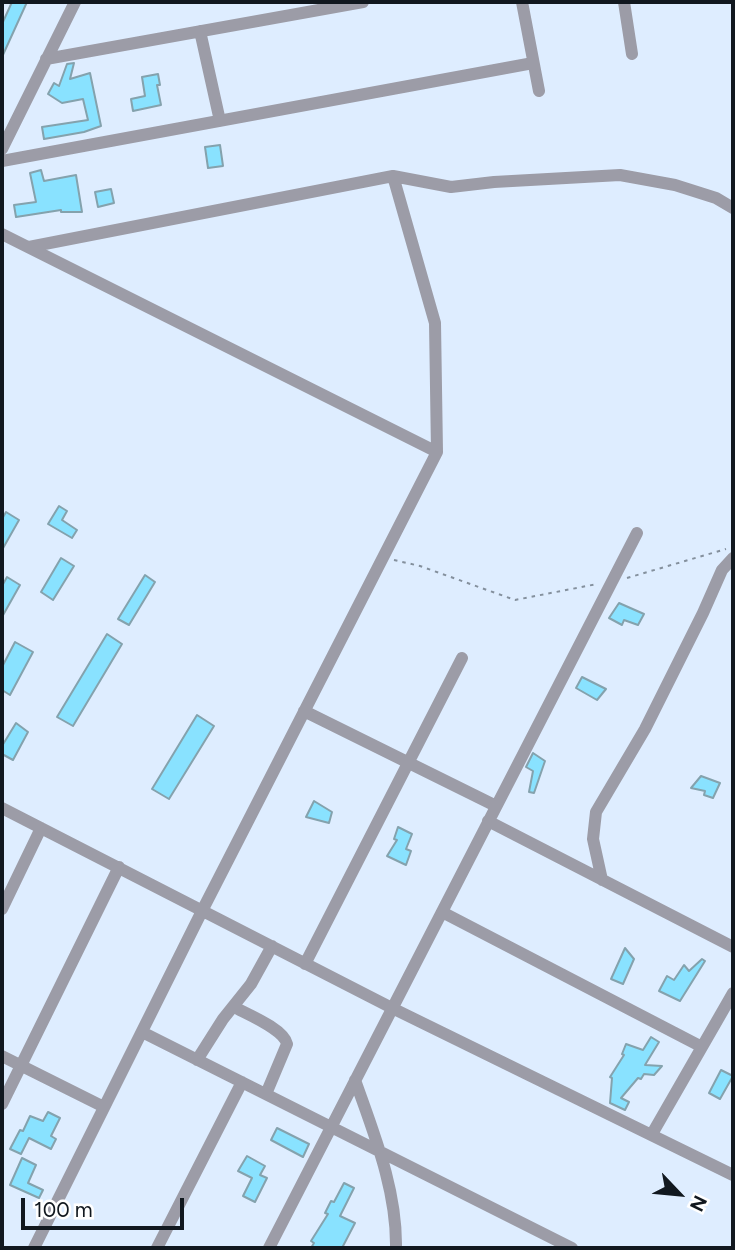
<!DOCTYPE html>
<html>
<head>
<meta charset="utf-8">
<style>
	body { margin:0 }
	#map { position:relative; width:735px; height:1250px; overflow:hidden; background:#deedff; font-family:Figtree,sans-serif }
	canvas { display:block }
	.frame { position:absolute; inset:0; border:4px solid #11181f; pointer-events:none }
	.north { position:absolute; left:644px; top:1159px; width:70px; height:70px; -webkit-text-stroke:5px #fff; paint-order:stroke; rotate:116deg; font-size:19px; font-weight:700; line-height:28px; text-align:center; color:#11181f }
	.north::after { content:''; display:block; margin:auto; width:24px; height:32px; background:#11181f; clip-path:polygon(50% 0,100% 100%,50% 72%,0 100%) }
	.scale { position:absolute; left:21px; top:1198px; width:163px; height:32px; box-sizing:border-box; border:4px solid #11181f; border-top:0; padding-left:9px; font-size:21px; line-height:24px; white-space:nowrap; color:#11181f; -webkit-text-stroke:5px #fff; paint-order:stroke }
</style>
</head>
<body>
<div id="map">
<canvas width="735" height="1250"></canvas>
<div class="frame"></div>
<div class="north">N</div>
<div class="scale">100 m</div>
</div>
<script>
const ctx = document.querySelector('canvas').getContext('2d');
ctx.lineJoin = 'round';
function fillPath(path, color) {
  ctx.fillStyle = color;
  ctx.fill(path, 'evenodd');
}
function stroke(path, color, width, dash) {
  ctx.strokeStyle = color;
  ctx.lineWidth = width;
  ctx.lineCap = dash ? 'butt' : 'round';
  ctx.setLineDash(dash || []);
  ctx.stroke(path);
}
const building = new Path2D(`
	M12,2H27L2,57V24Z
	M74,63L70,79L90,73L101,126L84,132L44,139L42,127L88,120L83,99L62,103L48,94L54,83L59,86L67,64Z
	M158,74L160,85H157L161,105L133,111L131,99L145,96L142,77Z
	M220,145L223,166L208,168L205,147Z
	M41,170L44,181L76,175L82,212H61V210L16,217L14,205L36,202L30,173Z
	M111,189L114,203L98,207L95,192Z
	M59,506L67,511L62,520L77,530L72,538L48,524Z
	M6,512L19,520L2,550V519Z
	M61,558L74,566L53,600L41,592Z
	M145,575L155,582L129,625L118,619Z
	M7,577L20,585L2,617V586Z
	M619,603L644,614L638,625L624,620L622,625L609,618Z
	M107,634L122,644L73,726L57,717Z
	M15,642L33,652L10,695L2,690V667Z
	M582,677L606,689L597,700L576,688Z
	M197,715L214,726L169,799L152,789Z
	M16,723L28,732L13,760L2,754V746Z
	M533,753L545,761L534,793L529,792L533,771L526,767Z
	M701,776L720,783L713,798L704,795L705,791L691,788Z
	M314,801L332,812L329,823L306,817Z
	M398,827L412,834L406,849L411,851L406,865L387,856L397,840L394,839Z
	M625,948L634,959L623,984L611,979Z
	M702,959L705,961L680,1001L659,991L667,976L674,980L684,965L689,971Z
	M651,1037L659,1042L645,1065L662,1066L654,1075L644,1074L641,1079L638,1078L621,1098L629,1102L625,1110L610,1103L612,1078L610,1077L624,1055L622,1054L626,1044L643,1050Z
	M721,1070L733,1076L720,1099L709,1093Z
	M48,1112L60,1118L51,1136L56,1139L51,1149L29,1138L21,1154L10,1149L20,1130L23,1131L30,1116L43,1121Z
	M277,1128L309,1144L303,1157L271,1140Z
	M247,1156L265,1166L260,1175L267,1178L255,1202L243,1196L252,1178L238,1171Z
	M22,1158L36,1165L28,1183L43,1190L39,1198L10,1185Z
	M344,1183L354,1188L340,1216L355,1223L342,1248H311L314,1243L311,1241L328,1214L325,1213L331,1201L334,1202Z`);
fillPath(building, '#89e2ff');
stroke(building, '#84a2ad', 2);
stroke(new Path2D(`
	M394,560L420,566L515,600L597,584
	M627,578L726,549`), '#84909d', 2, [3.5, 5]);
stroke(new Path2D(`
	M522,2L539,91
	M624,2L632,54
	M200,31L220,121
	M46,59L363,2
	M2,149L75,2
	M2,161L533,63
	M2,234L437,452
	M29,247L393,176L451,187L494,182L620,175L675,185L716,198L733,208
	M304,711L496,806
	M2,808L392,1008L733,1175
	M488,821L733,947
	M602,880L593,839L596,812L645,729L703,613L722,570L733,558
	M2,909L41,828
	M442,912L702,1047
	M305,964L462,658
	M234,1007C247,1014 284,1029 287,1044L266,1094
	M142,1032L572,1248
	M2,1056L104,1107
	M197,1060L223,1019L251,984L272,946
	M355,1080C374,1134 397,1190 396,1248
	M2,1104L119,867
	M652,1134L733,993
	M34,1248L202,911L437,452L435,323L393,176
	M157,1248L242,1082
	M269,1248L637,533`), '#9c9ca7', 12);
</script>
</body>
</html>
